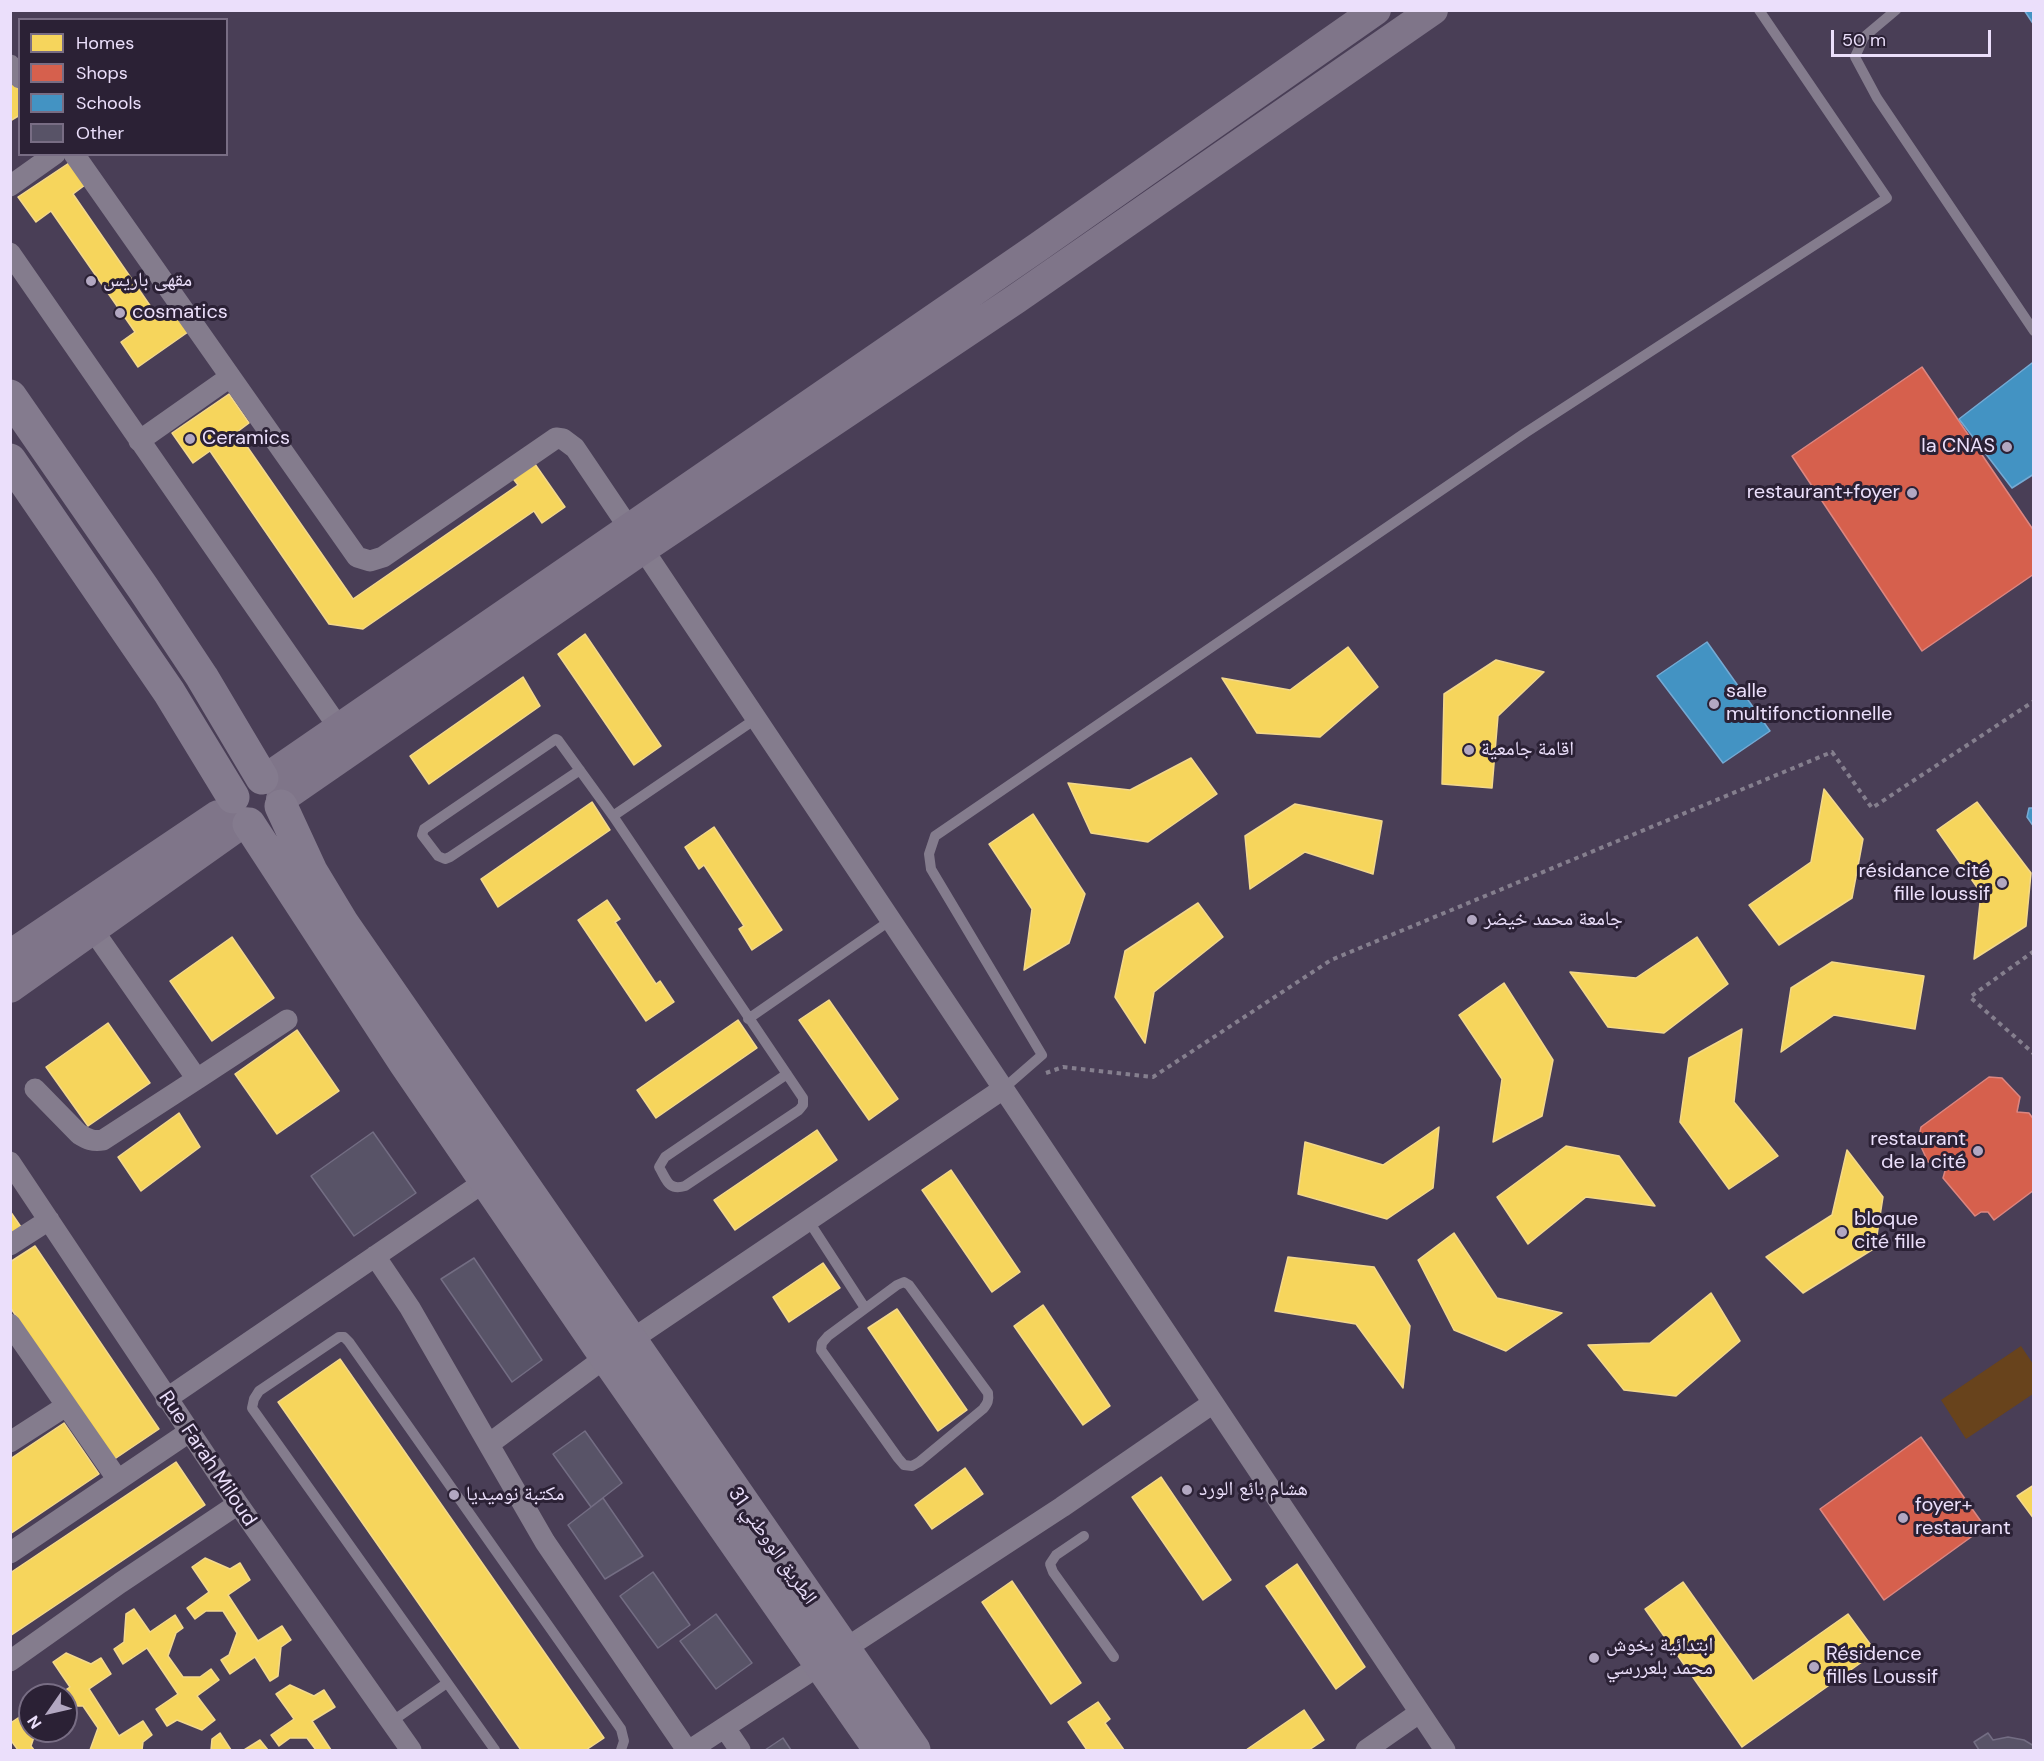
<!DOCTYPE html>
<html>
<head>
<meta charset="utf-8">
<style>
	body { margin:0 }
	#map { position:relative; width:2044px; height:1761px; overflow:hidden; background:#493e56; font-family:"DM Sans",sans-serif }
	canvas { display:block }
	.frame { position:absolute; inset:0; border:12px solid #ebdffb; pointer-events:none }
	.legend { position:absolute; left:18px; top:18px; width:210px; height:138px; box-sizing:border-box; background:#2b2135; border:2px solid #786d84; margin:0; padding:8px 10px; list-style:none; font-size:18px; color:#ebdffb }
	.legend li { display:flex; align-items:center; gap:12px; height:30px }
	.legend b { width:30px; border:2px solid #786d84 }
	.north { position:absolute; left:18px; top:1683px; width:60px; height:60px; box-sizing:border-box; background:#2b2135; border:2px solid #786d84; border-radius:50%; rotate:236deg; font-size:16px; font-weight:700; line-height:24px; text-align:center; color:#ebdffb }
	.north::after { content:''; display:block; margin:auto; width:21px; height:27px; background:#b2a7c1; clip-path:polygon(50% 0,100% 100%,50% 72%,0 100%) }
	.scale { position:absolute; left:1831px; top:30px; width:160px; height:27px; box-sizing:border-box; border:3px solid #ebdffb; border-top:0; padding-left:8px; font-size:18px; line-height:21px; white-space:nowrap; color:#ebdffb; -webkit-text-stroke:4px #2b2135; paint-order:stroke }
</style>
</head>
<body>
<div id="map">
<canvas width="2044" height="1761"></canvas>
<div class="frame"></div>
<ul class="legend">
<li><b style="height:16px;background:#f6d55c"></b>Homes</li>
<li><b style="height:16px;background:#d6604d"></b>Shops</li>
<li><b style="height:16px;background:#4393c3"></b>Schools</li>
<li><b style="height:16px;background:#585367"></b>Other</li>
</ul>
<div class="north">N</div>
<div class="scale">50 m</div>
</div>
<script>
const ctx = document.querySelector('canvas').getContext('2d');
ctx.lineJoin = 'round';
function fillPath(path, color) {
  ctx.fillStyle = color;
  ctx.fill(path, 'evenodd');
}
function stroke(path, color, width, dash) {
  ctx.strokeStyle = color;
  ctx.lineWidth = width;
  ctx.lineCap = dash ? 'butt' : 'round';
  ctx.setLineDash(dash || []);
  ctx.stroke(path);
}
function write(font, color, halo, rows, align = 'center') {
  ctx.font = font + ' "DM Sans","Noto Naskh Arabic",sans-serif';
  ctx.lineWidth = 6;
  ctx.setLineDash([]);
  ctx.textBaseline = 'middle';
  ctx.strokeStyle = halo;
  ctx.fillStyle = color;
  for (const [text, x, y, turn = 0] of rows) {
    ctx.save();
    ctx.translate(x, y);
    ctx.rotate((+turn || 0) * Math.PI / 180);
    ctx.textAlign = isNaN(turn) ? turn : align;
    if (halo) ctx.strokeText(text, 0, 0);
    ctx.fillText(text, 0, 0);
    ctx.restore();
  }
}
fillPath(new Path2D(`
	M2021,1346L2033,1364V1394L1966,1439L1941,1400Z`), '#68431c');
const homes = new Path2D(`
	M12,81L20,91V115L10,121V82Z
	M69,163L85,185L73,194L160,320L173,311L188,332L138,367L121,342L135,332L51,211L36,222L18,197Z
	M229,394L249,423L237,432L353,599L518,485L508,472L530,457L565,507L542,523L534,511L363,629L329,624L210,451L193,463L172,433Z
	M585,634L661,746L634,765L558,654Z
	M1348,647L1378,687L1320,737L1257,733L1222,678L1290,690Z
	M1496,660L1544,672L1498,716L1492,788L1442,784L1444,694Z
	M523,677L540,706L429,784L410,756Z
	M1191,758L1217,794L1148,842L1091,833L1068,783L1130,790Z
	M1824,789L1863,839L1852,898L1779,945L1749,905L1811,862Z
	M592,802L610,830L498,907L481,879Z
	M1977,802L2031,873L2026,926L1974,959L1981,893L1937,830Z
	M1295,804L1382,821L1373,874L1305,852L1250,889L1245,836Z
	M1033,814L1085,894L1069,943L1024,970L1032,909L989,844Z
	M714,827L782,930L752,950L739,929L744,926L704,865L699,869L685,847Z
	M607,900L620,919L615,922L656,984L660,981L674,1002L646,1021L578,920Z
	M1198,903L1223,937L1154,992L1145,1043L1115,997L1125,951Z
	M232,937L274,998L212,1041L170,981Z
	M1697,937L1728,984L1664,1033L1608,1027L1570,972L1636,978Z
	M1832,962L1924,976L1915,1029L1834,1015L1781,1052L1791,988Z
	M1504,983L1553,1060L1542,1116L1493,1142L1502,1079L1459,1015Z
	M829,1000L898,1099L869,1120L799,1020Z
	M738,1020L757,1048L656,1118L637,1090Z
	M108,1023L150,1083L88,1126L46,1067Z
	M1742,1029L1734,1102L1778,1156L1729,1189L1680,1122L1689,1058Z
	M297,1030L339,1091L277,1134L235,1074Z
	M179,1113L200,1147L141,1191L118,1157Z
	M1439,1127L1433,1188L1387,1219L1298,1194L1305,1142L1383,1165Z
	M817,1130L837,1160L735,1230L714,1200Z
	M1566,1146L1619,1156L1655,1206L1586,1197L1528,1244L1497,1197Z
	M1847,1150L1883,1197L1875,1248L1803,1293L1766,1257L1832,1215Z
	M951,1170L1020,1272L992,1292L922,1190Z
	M10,1211L21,1227L10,1234Z
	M1454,1233L1497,1298L1562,1313L1506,1351L1454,1330L1418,1260Z
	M35,1246L159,1429L113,1460L10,1307V1262Z
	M1288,1257L1374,1267L1410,1326L1403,1388L1356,1324L1275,1311Z
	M823,1263L840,1288L789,1322L773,1297Z
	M1711,1293L1740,1341L1676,1396L1624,1390L1588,1345L1650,1343Z
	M1043,1305L1110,1406L1083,1425L1014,1326Z
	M897,1309L967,1410L938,1431L868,1328Z
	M340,1359L604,1738L586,1750H521L278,1402Z
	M64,1423L99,1474L10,1534V1459Z
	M176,1462L205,1505L10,1636V1573Z
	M965,1468L983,1494L932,1529L915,1505Z
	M1161,1477L1231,1580L1203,1600L1132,1497Z
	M2034,1485V1519L2017,1496Z
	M205,1558L230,1569L240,1563L250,1580L228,1595L258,1641L282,1626L291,1640L281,1647L278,1676L270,1681L255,1657L230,1674L221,1660L229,1655L237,1633L223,1611H206L195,1619L187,1608L209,1592L192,1567Z
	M1297,1564L1365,1667L1336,1689L1266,1586Z
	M1012,1581L1081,1683L1051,1704L982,1602Z
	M1683,1582L1753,1681L1848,1614L1876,1652L1742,1747L1645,1609Z
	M134,1609L150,1632L175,1615L183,1628L176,1633L168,1656L183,1677H200L211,1669L219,1680L197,1696L215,1720L202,1730L177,1720L167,1726L156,1709L178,1694L147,1648L123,1664L114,1649L124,1642L126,1614Z
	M66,1653L91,1664L101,1658L111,1674L89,1689L119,1736L143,1721L152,1735L143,1742L142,1750H90L98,1728L83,1706H66V1695H58L70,1687L53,1662Z
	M290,1685L314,1696L324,1690L335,1707L312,1721L331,1750H316L307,1738H290L279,1746L271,1735L294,1719L276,1694Z
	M1098,1702L1110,1719L1105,1723L1124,1750H1087L1068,1722Z
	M30,1710V1731H36L31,1746L34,1750H18L10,1739V1719L12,1722Z
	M1304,1710L1324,1740L1309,1750H1246Z
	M220,1733L231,1750H211L212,1739Z
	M260,1740L268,1750H244Z`);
fillPath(homes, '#f6d55c');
stroke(homes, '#f3d88c', 1.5);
const shops = new Path2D(`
	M1922,367L2034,531V574L1922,651L1792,456Z
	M1989,1077L2002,1078L2020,1097L2017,1112L2029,1113L2034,1120V1190L1994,1220L1988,1212H1981L1975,1216L1943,1178L1947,1164L1928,1162L1918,1140L1921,1127Z
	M1921,1437L1985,1527L1884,1600L1820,1509Z`);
fillPath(shops, '#d6604d');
stroke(shops, '#dc8681', 1.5);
const schools = new Path2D(`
	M2024,10H2034V25Z
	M2032,363L2034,366V474L2012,488L1959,419Z
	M1707,642L1770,731L1723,763L1657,676Z
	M2029,808H2034V827L2027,817Z`);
fillPath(schools, '#4393c3');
stroke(schools, '#75aad4', 1.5);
const building = new Path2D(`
	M373,1132L416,1193L354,1236L311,1176Z
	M474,1258L542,1360L512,1382L441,1279Z
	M585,1431L622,1483L591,1507L553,1454Z
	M603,1498L643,1556L605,1579L568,1525Z
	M653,1572L690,1625L658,1648L620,1596Z
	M716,1614L752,1663L716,1689L680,1641Z
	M1988,1733L1993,1740L2008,1737L2024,1740L2034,1746V1750H1979L1974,1742Z
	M783,1738L791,1750H765Z`);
fillPath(building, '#585367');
stroke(building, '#736d83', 1.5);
stroke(new Path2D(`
	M2034,951L1970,997L2034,1054
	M1046,1073L1063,1067L1153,1077L1331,960L1832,752L1872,808L2034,701`), '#857f8e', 4, [4.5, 4.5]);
stroke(new Path2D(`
	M1896,10L1864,37L1855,57L1877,98L2034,331
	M580,770L450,857L445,859L438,856L422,835L424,829L556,739L558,740L613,816L757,718
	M613,816L803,1098V1105L799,1110L685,1186C668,1191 667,1180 659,1167L665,1157L787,1074
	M748,1019L891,920
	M1003,1089L1042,1055L931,869L929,854L935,836L1525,433L1887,198L1759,10
	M808,1220L865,1308
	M904,1282L909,1285L988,1393C989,1400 988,1403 983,1409L919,1462L912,1466L904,1465L898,1458L821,1350L822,1343L828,1336L897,1285Z
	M1084,1536L1056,1555L1050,1564L1053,1572L1114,1657
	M391,1722L447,1683
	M495,1750L252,1408L254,1399L259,1391L339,1337H344L349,1342L621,1729L624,1741L621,1750`), '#847c8d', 10);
stroke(new Path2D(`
	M10,65L20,78
	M74,154L357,557L370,561L383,557L556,438L563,439L575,448L629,528
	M10,186L55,154
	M10,253L339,728
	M139,441L230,377
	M643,549L1445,1750
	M93,930L197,1079L287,1020
	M35,1089L79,1134C87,1139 93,1142 103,1140L197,1079
	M10,1162L238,1504L411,1750
	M10,1245L49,1220
	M375,1256L410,1308L545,1542L687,1750
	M10,1324L118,1480
	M166,1399L487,1180
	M10,1442L66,1406
	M489,1444L606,1357L1003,1089
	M10,1553L189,1432
	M10,1661L120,1583L238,1504
	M725,1728L740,1750
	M690,1750L1062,1507L1213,1403
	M1366,1750L1419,1713`), '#847c8d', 21);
stroke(new Path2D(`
	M265,779L1038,247L1376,10
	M281,799L643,549L1016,299L1433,10
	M10,955L218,815
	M10,988L244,822`), '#7f7589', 30);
stroke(new Path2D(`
	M10,396L143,588L202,677L262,778
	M10,460L169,692L233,797
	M281,806L311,871L343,924L914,1750
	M249,824L405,1063L606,1357L880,1750`), '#847b8e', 33);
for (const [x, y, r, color] of [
	[91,281,6,"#b2a7c1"],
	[120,313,6,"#b2a7c1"],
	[190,439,6,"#b2a7c1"],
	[2007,447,6,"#b2a7c1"],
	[1912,493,6,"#b2a7c1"],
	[1714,704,6,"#b2a7c1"],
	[1469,750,6,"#b2a7c1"],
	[2002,883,6,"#b2a7c1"],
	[1472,920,6,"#b2a7c1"],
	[1978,1151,6,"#b2a7c1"],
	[1842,1232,6,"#b2a7c1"],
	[1187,1490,6,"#b2a7c1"],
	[454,1495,6,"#b2a7c1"],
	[1903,1518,6,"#b2a7c1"],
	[1594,1658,6,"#b2a7c1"],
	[1814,1667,6,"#b2a7c1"]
]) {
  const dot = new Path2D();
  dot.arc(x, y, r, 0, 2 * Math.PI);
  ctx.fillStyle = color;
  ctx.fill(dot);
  stroke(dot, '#2b2135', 2);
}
write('20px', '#ebdffb', '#2b2135', [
	["مقهى باريس",103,281],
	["cosmatics",132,313],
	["Ceramics",202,439],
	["la CNAS",1995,447,"right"],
	["restaurant+foyer",1900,493,"right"],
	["salle",1726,692],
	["multifonctionnelle",1726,715],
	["اقامة جامعية",1481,750],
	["résidance cité",1990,872,"right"],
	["fille loussif",1990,895,"right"],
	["جامعة محمد خيضر",1484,920],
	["restaurant",1966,1140,"right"],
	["de la cité",1966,1163,"right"],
	["bloque",1854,1220],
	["cité fille",1854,1243],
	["هشام بائع الورد",1199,1490],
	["مكتبة نوميديا",466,1495],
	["foyer+",1915,1506],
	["restaurant",1915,1529],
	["ابتدائية بخوش",1606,1646],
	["محمد بلعررسي",1606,1669],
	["Résidence",1826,1655],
	["filles Loussif",1826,1678]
], 'left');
write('20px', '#ebdffb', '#2b2135', [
	["Rue Farah Miloud",207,1459,56],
	["الطريق الووطني 31",772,1546,55]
]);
</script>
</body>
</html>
